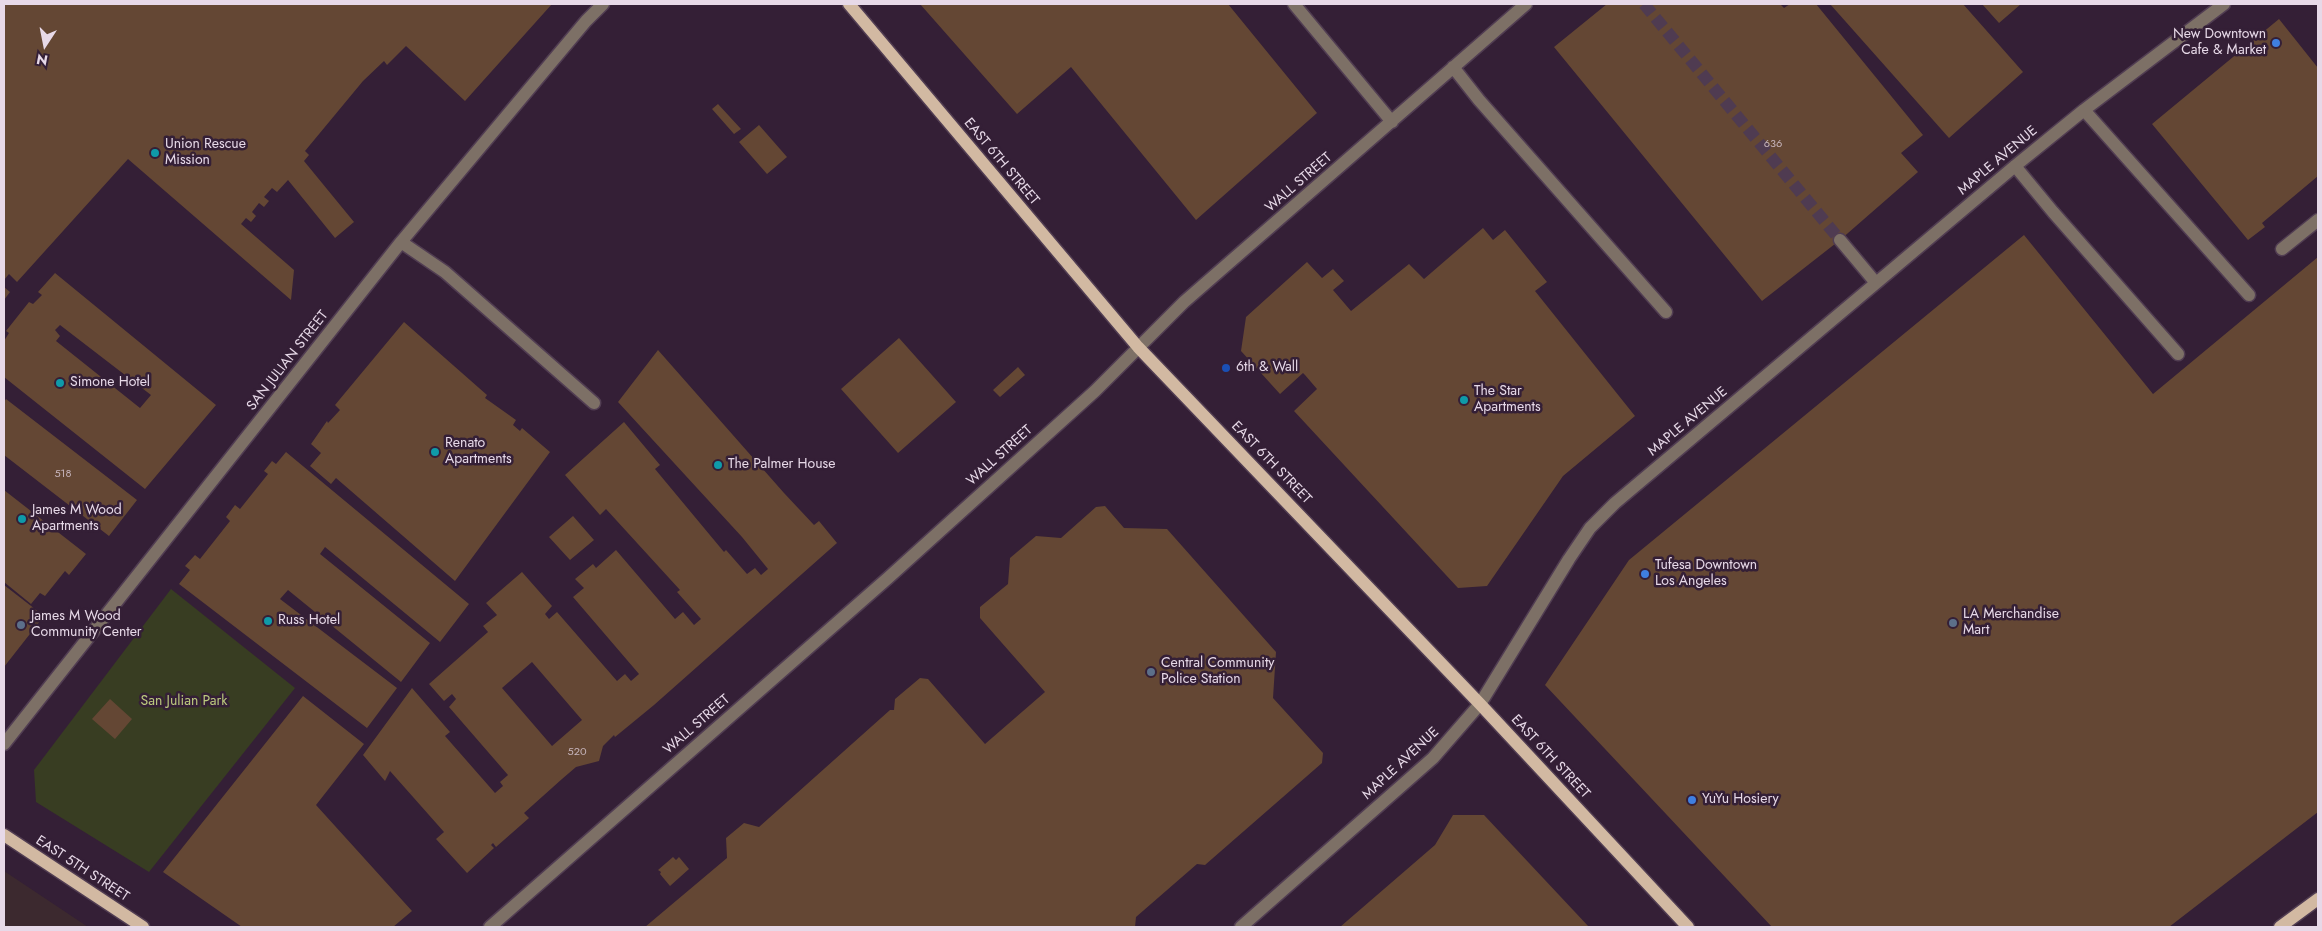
<!DOCTYPE html>
<html>
<head>
<meta charset="utf-8">
<style>
	body { margin:0 }
	#map { position:relative; width:2322px; height:931px; overflow:hidden; background:#341f36; font-family:Jost,sans-serif }
	canvas { display:block }
	.frame { position:absolute; inset:0; border:5px solid #e7d9e8; pointer-events:none }
	.north { position:absolute; left:20px; top:20px; width:50px; height:50px; -webkit-text-stroke:4px #341f36; paint-order:stroke; rotate:191deg; font-size:14px; font-weight:700; line-height:20px; text-align:center; color:#e7d9e8 }
	.north::after { content:''; display:block; margin:auto; width:18px; height:22px; background:#e7d9e8; clip-path:polygon(50% 0,100% 100%,50% 72%,0 100%) }
</style>
</head>
<body>
<div id="map">
<canvas width="2322" height="931"></canvas>
<div class="frame"></div>
<div class="north">N</div>
</div>
<script>
const ctx = document.querySelector('canvas').getContext('2d');
ctx.lineJoin = 'round';
function fillPath(path, color) {
  ctx.fillStyle = color;
  ctx.fill(path, 'evenodd');
}
function stroke(path, color, width, dash) {
  ctx.strokeStyle = color;
  ctx.lineWidth = width;
  ctx.lineCap = dash ? 'butt' : 'round';
  ctx.setLineDash(dash || []);
  ctx.stroke(path);
}
function write(font, color, halo, rows, align = 'center') {
  ctx.font = font + ' Jost,sans-serif';
  ctx.lineWidth = 5;
  ctx.setLineDash([]);
  ctx.textBaseline = 'middle';
  ctx.strokeStyle = halo;
  ctx.fillStyle = color;
  for (const [text, x, y, turn = 0] of rows) {
    ctx.save();
    ctx.translate(x, y);
    ctx.rotate((+turn || 0) * Math.PI / 180);
    ctx.textAlign = isNaN(turn) ? turn : align;
    if (halo) ctx.strokeText(text, 0, 0);
    ctx.fillText(text, 0, 0);
    ctx.restore();
  }
}
fillPath(new Path2D(`
	M4,871L88,927H4Z`), '#3c292f');
fillPath(new Path2D(`
	M171,589L295,688L149,872L36,802L34,770Z`), '#383d22');
fillPath(new Path2D(`
	M4,4H552L465,101L406,46L387,65L384,61L363,81L305,151L309,155L304,161L354,222L335,238L288,180L277,192L272,188L264,197L269,201L264,207L259,203L252,212L256,216L251,222L246,218L241,224L294,270L291,300L128,159L17,282L9,274L4,280Z
	M920,4H1228L1317,113L1196,220L1071,67L1017,114Z
	M1607,4H1780L1784,8L1790,4H1816L1923,135L1901,153L1918,172L1840,240L1762,301L1554,47Z
	M1830,4H1963L2023,72L1949,138Z
	M1982,4H2021L1999,23Z
	M2279,19L2318,68V176L2262,223L2265,227L2248,240L2152,124Z
	M718,104L741,129L734,134L712,109Z
	M759,125L787,157L767,174L739,142Z
	M1483,228L1493,240L1505,230L1547,282L1535,291L1635,416L1563,476L1487,586L1458,588L1294,411L1317,389L1305,375L1303,373L1280,394L1241,351L1246,317L1307,262L1322,278L1333,269L1344,281L1333,290L1351,311L1409,264L1424,279Z
	M2024,235L2153,394L2318,257V812L2169,927H1772L1545,685L1629,560Z
	M55,273L216,405L145,489L4,377V341L9,333L6,331L29,302L33,304L42,295L38,292ZM60,325L151,395L140,408L56,341L60,336L55,330Z
	M4,287L10,292L4,300Z
	M404,322L487,395L485,398L516,420L513,425L520,431L522,428L550,452L455,581L336,478L331,484L310,466L321,453L311,444L327,421L328,423L340,410L335,405Z
	M899,338L956,402L898,453L841,389Z
	M658,350L784,493L814,525L819,521L837,543L654,705L615,737L614,735L603,746L599,761L576,767L562,779L524,813L529,818L496,847L493,843L491,845L494,848L467,873L436,839L444,832L390,771L385,781L363,755L412,688L450,732L445,736L495,793L503,786L500,782L508,775L449,707L456,699L452,694L444,701L429,684L488,632L483,626L497,615L486,603L522,572L552,606L545,614L549,619L557,612L617,681L625,674L631,681L639,674L573,597L584,588L575,579L593,564L596,568L616,550L675,619L683,612L694,625L701,619L677,592L680,590L606,509L600,515L565,475L624,422L660,465L655,469L724,552L726,550L747,574L755,568L761,575L768,569L742,537L618,402ZM532,662L582,720L552,746L502,688Z
	M1018,367L1025,375L1000,397L993,390Z
	M6,399L137,500L109,536L4,455V402Z
	M286,452L469,604L440,642L325,547L320,554L430,643L401,682L288,590L280,599L397,688L367,728L179,584L190,570L185,566L195,555L200,559L230,521L226,517L235,505L240,509L268,474L264,471L272,461L276,464Z
	M4,490L86,554L69,575L65,571L45,596L40,593L31,604L4,582Z
	M1105,506L1124,528L1167,529L1276,652L1273,698L1323,753L1322,763L1205,865L1197,864L1136,917L1135,927H645L727,858L726,838L744,823L759,827L890,710H894L895,699L920,678L928,679L985,744L1045,692L980,618V607L1008,584L1010,558L1036,536L1061,538L1096,507Z
	M573,516L594,540L570,560L549,537Z
	M4,585L44,616L4,667Z
	M303,696L364,744L316,805L412,911L393,927H242L163,872Z
	M110,699L132,719L115,739L92,719Z
	M1453,815H1484L1589,927H1340L1435,845Z
	M673,857L676,860L679,857L689,869L670,886L660,874L661,872L658,870Z`), '#644734');
stroke(new Path2D(`
	M1644,4L1840,240`), '#4f3b51', 12, [12, 6]);
const minor = new Path2D(`
	M1294,4L1392,122
	M1453,67L1479,100L1666,312
	M2084,110L2249,295
	M2015,166L2053,212L2178,354
	M1840,240L1876,283
	M401,242L445,272L594,403
	M2282,249L2318,220
	M4,744L401,242L586,21L603,4
	M490,927L888,578L1095,391L1184,302L1526,4
	M1241,927L1433,758L1480,704L1569,559L1590,528L1615,503L2015,166L2084,110L2224,4`);
const major = new Path2D(`
	M849,4L1138,347L1480,704L1688,927
	M4,835L143,927
	M2280,927L2318,899`);
stroke(minor, '#513d52', 15);
stroke(major, '#513d52', 15);
stroke(minor, '#7d7066', 12);
stroke(major, '#d2b9a2', 12);
for (const [x, y, r, color] of [
	[2276,43,5,"#3f7fe0"],
	[155,153,5,"#0f9aa8"],
	[1226,368,5,"#1a4fb4"],
	[60,383,5,"#0f9aa8"],
	[1464,400,5,"#0f9aa8"],
	[435,452,5,"#0f9aa8"],
	[718,465,5,"#0f9aa8"],
	[22,519,5,"#0f9aa8"],
	[1645,574,5,"#3f7fe0"],
	[268,621,5,"#0f9aa8"],
	[1953,623,5,"#5c6f8a"],
	[21,625,5,"#5c6f8a"],
	[1151,672,5,"#5c6f8a"],
	[1692,800,5,"#3f7fe0"]
]) {
  const dot = new Path2D();
  dot.arc(x, y, r, 0, 2 * Math.PI);
  ctx.fillStyle = color;
  ctx.fill(dot);
  stroke(dot, '#341f36', 2);
}
write('11px', '#c6b4bb', null, [
	["636",1773,144],
	["518",63,474],
	["520",577,752]
]);
write('14px', '#e7d9e8', '#341f36', [
	["New Downtown",2266,35,"right"],
	["Cafe & Market",2266,51,"right"],
	["Union Rescue",165,145],
	["Mission",165,161],
	["6th & Wall",1236,368],
	["Simone Hotel",70,383],
	["The Star",1474,392],
	["Apartments",1474,408],
	["Renato",445,444],
	["Apartments",445,460],
	["The Palmer House",728,465],
	["James M Wood",32,511],
	["Apartments",32,527],
	["Tufesa Downtown",1655,566],
	["Los Angeles",1655,582],
	["LA Merchandise",1963,615],
	["Mart",1963,631],
	["James M Wood",31,617],
	["Community Center",31,633],
	["Russ Hotel",278,621],
	["Central Community",1161,664],
	["Police Station",1161,680],
	["YuYu Hosiery",1702,800]
], 'left');
write('14px', '#e7d9e8', '#341f36', [
	["MAPLE AVENUE",1998,161,-40],
	["EAST 6TH STREET",1001,162,50],
	["WALL STREET",1299,183,-41],
	["SAN JULIAN STREET",288,361,-52],
	["MAPLE AVENUE",1688,422,-40],
	["WALL STREET",1000,456,-42],
	["EAST 6TH STREET",1271,463,46],
	["WALL STREET",697,725,-41],
	["EAST 6TH STREET",1550,757,47],
	["MAPLE AVENUE",1401,764,-43],
	["EAST 5TH STREET",82,869,33]
]);
write('14px', '#bcca7e', '#341f36', [
	["San Julian Park",184,702]
]);
</script>
</body>
</html>
